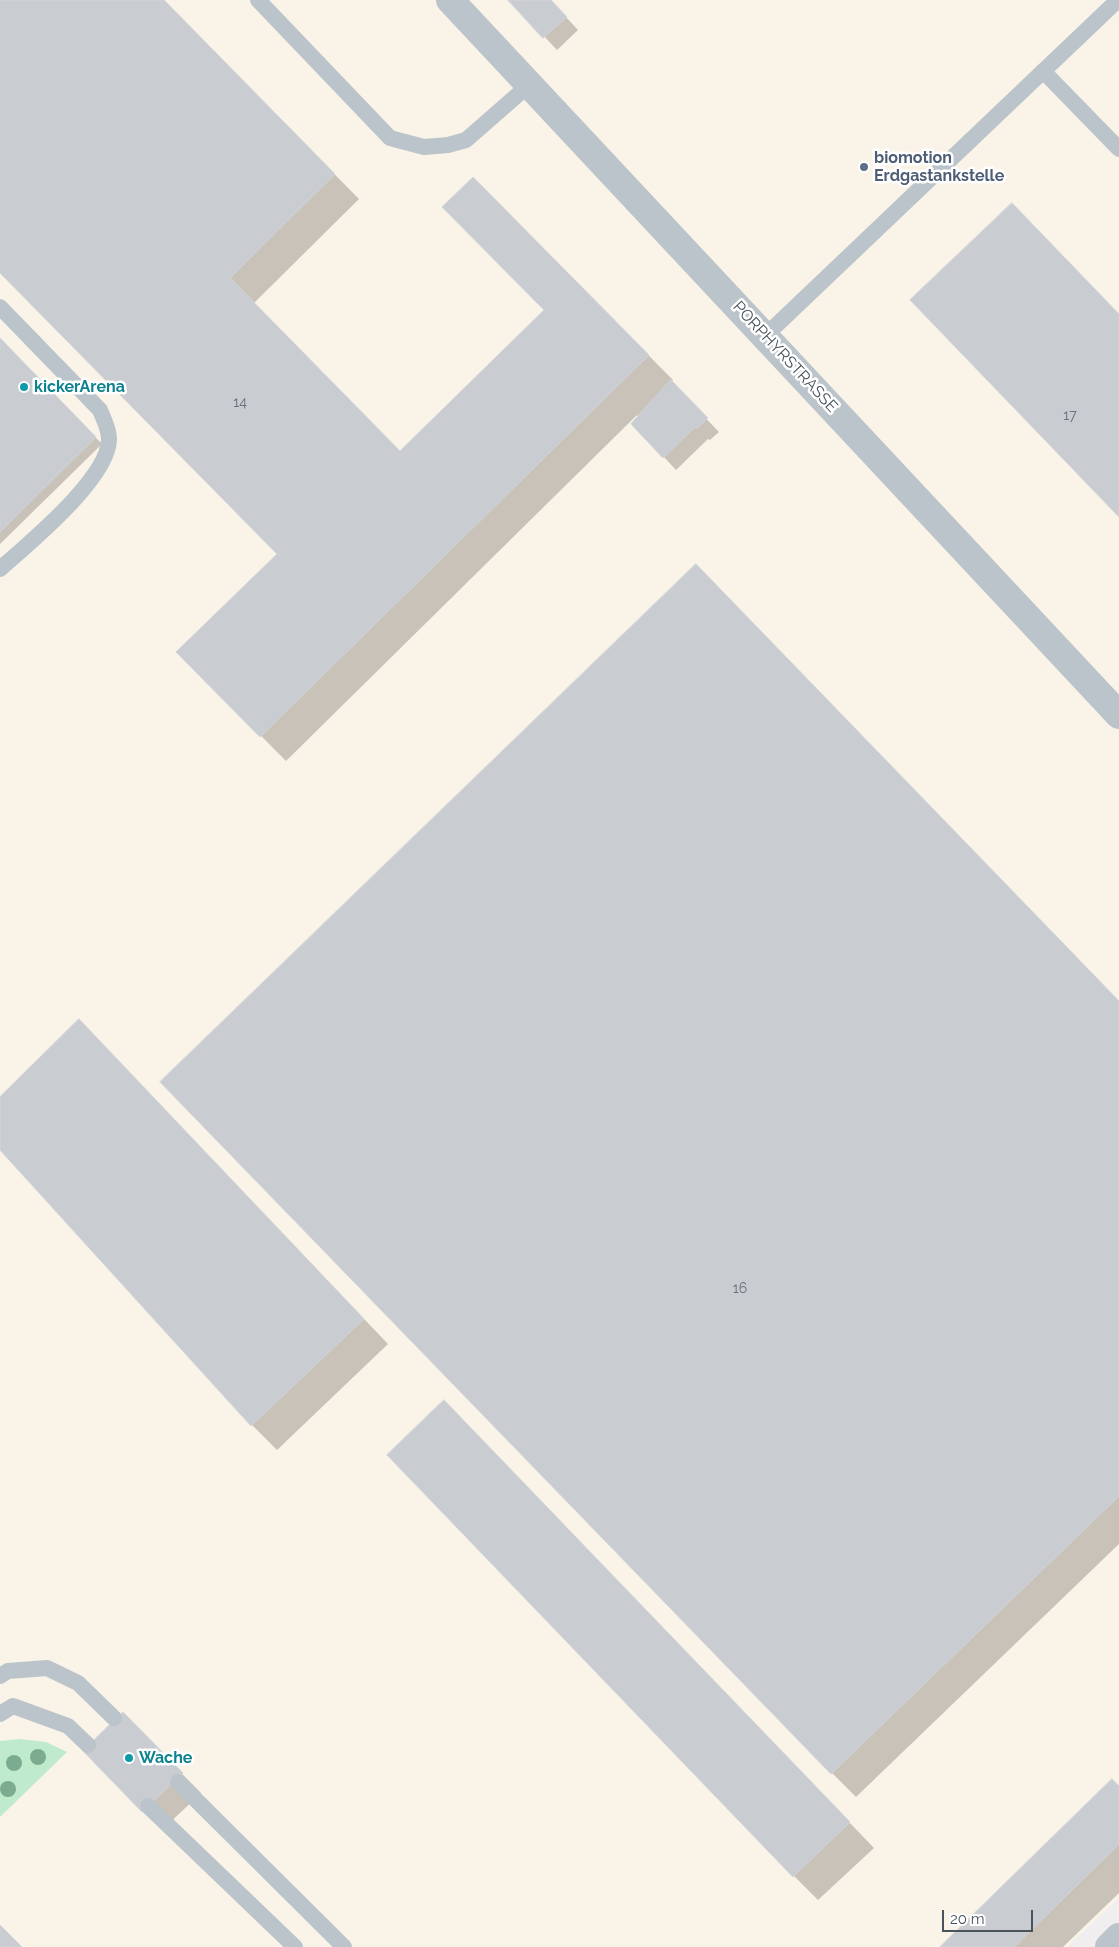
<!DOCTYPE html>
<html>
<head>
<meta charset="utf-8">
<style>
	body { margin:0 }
	#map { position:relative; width:1119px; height:1947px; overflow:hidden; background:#f0eeee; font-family:Raleway,sans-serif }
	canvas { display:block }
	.scale { position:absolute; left:942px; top:1910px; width:91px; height:22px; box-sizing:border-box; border:2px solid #48535a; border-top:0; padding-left:6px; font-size:15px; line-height:18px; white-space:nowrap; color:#48535a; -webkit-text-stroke:4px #fff; paint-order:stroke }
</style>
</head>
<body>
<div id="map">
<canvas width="1119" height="1947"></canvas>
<div class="scale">20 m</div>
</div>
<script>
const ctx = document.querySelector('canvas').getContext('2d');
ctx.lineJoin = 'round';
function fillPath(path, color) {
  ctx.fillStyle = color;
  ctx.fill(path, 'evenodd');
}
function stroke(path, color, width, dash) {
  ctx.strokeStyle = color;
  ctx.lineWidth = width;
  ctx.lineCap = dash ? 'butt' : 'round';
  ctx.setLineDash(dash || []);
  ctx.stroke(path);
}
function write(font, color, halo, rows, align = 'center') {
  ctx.font = font + ' Raleway,sans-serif';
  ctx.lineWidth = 5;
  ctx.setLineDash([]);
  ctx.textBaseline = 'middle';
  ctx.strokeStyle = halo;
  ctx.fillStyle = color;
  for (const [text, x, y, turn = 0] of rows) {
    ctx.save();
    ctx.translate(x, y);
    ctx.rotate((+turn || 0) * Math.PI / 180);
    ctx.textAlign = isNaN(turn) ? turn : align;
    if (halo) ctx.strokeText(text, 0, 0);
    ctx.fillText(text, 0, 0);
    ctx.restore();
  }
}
fillPath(new Path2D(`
	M0,0H1119V1898L1067,1947H0Z`), '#faf3e8');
fillPath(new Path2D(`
	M20,1739L46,1742L67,1752L0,1817V1741Z`), '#bfebcc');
fillPath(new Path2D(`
	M0,0H162L359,199L253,304L400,453L546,310L473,178L673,380L671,382L719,432L710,440L708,439L676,470L664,457L637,415L286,761L178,652L278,554L0,272Z
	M510,0H550L578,30L557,50Z
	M0,339L102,444L0,544Z
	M1119,1002V1544L856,1797L832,1773Z
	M79,1020L388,1344L277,1450L252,1425L0,1148V1098Z
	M468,1426L874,1848L818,1900L794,1876Z
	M123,1714L201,1793L162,1830Z
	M1119,1788V1893L1063,1947H942Z`), '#0003');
const building = new Path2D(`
	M0,0H164L335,174L230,278L400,451L544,310L442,207L473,177L649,355L260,737L176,652L277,554L0,273Z
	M508,0H551L567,17L543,38Z
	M1012,203L1119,314V517L910,300Z
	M0,338L96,437L0,532Z
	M671,380L708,418L697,428L695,427L663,458L631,424Z
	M696,564L1119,1001V1496L831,1774L160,1082Z
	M79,1019L364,1319L251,1426L0,1150V1097Z
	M444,1400L850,1822L793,1877L387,1455Z
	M123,1712L183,1773L142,1812L83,1751Z
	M1112,1779L1119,1786V1844L1014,1947H940Z
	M0,1925L22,1947H0Z`);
fillPath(building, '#c9ccd0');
stroke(building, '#d2d5d9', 1);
stroke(new Path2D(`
	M258,0L390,138L424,147L448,145L466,140L530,84
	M1043,71L1119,149
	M0,307L100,410C104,420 109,429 109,439C109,478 29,543 0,569
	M765,336L1118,0
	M0,1676L8,1671L47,1668L78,1683L114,1718
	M0,1714L13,1706L68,1726L88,1745
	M178,1782L344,1947
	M148,1806L295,1947`), '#bac4ca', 16);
stroke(new Path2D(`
	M450,0L1119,715
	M1109,1947L1119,1937`), '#bac4ca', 28);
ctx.fillStyle = '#7cac8f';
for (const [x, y] of [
	[38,1757],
	[14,1763],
	[8,1789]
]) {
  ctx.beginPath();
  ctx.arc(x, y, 8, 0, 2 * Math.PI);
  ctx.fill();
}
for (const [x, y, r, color] of [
	[864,167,5,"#5c6f8a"],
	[24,387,5,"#0f9aa8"],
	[129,1758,5,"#0f9aa8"]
]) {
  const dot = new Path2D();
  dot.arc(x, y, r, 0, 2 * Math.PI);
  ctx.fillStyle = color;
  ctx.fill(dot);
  stroke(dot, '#fff', 2);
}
write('14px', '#687178', null, [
	["14",240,403],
	["17",1070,416],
	["16",740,1289]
]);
write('bold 16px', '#4e5e75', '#fff', [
	["biomotion",874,158],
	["Erdgastankstelle",874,176]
], 'left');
write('16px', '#48535a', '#fff', [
	["PORPHYRSTRASSE",785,357,47]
]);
write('bold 16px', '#0d838f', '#fff', [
	["kickerArena",34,387],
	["Wache",139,1758]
], 'left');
</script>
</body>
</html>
